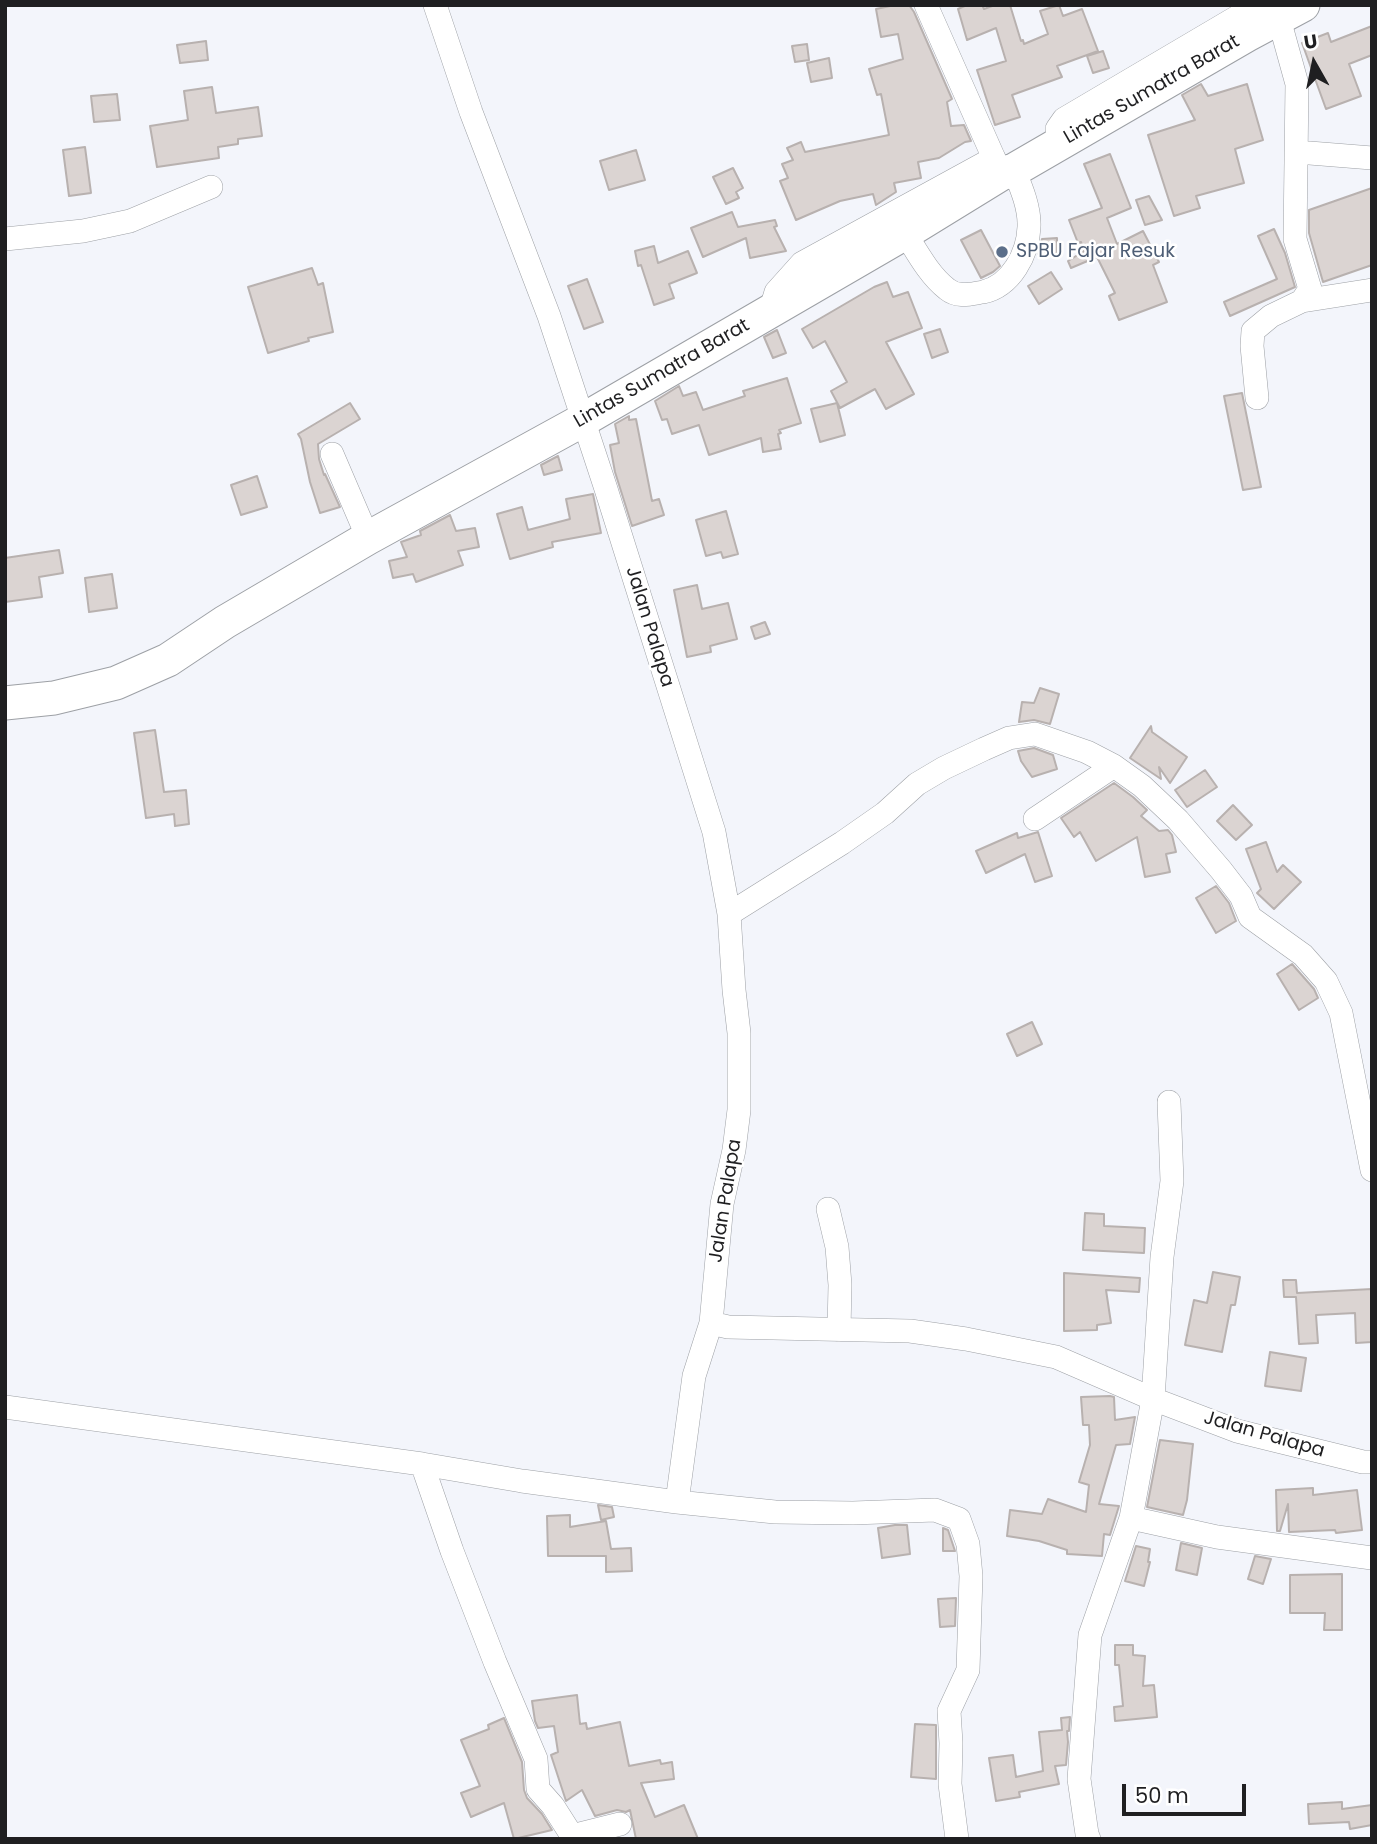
<!DOCTYPE html>
<html>
<head>
<meta charset="utf-8">
<style>
	body { margin:0 }
	#map { position:relative; width:1377px; height:1844px; overflow:hidden; background:#f3f5fb; font-family:Poppins,sans-serif }
	canvas { display:block }
	.frame { position:absolute; inset:0; border:7px solid #1f1f21; pointer-events:none }
	.north { position:absolute; left:1279px; top:28px; width:70px; height:70px; -webkit-text-stroke:5px #fff; paint-order:stroke; rotate:351deg; font-size:19px; font-weight:700; line-height:28px; text-align:center; color:#1f1f21 }
	.north::after { content:''; display:block; margin:auto; width:24px; height:32px; background:#1f1f21; clip-path:polygon(50% 0,100% 100%,50% 72%,0 100%) }
	.scale { position:absolute; left:1122px; top:1784px; width:124px; height:32px; box-sizing:border-box; border:4px solid #1f1f21; border-top:0; padding-left:9px; font-size:21px; line-height:24px; white-space:nowrap; color:#1f1f21; -webkit-text-stroke:5px #fff; paint-order:stroke }
</style>
</head>
<body>
<div id="map">
<canvas width="1377" height="1844"></canvas>
<div class="frame"></div>
<div class="north">U</div>
<div class="scale">50 m</div>
</div>
<script>
const ctx = document.querySelector('canvas').getContext('2d');
ctx.lineJoin = 'round';
function fillPath(path, color) {
  ctx.fillStyle = color;
  ctx.fill(path, 'evenodd');
}
function stroke(path, color, width, dash) {
  ctx.strokeStyle = color;
  ctx.lineWidth = width;
  ctx.lineCap = dash ? 'butt' : 'round';
  ctx.setLineDash(dash || []);
  ctx.stroke(path);
}
function write(font, color, halo, rows, align = 'center') {
  ctx.font = font + ' Poppins,sans-serif';
  ctx.lineWidth = 5;
  ctx.setLineDash([]);
  ctx.textBaseline = 'middle';
  ctx.strokeStyle = halo;
  ctx.fillStyle = color;
  for (const [text, x, y, turn = 0] of rows) {
    ctx.save();
    ctx.translate(x, y);
    ctx.rotate((+turn || 0) * Math.PI / 180);
    ctx.textAlign = isNaN(turn) ? turn : align;
    if (halo) ctx.strokeText(text, 0, 0);
    ctx.fillText(text, 0, 0);
    ctx.restore();
  }
}
const building = new Path2D(`
	M895,5H909L914,12L952,99L947,102L951,126L964,125L971,141L965,142L939,158L918,162L921,178L894,183L896,192L876,205L873,194L840,201L796,220L780,181L788,178L782,164L793,160L787,148L801,142L805,152L889,135L881,94L877,95L869,69L903,59L898,34L881,37L876,9Z
	M967,5H982L984,9L995,5H1010L1021,41L1023,40L1024,44L1048,34L1040,11L1059,5L1063,16L1082,9L1098,51L1057,66L1062,77L1012,95L1020,117L995,125L977,70L1006,61L996,28L967,40L958,9Z
	M1372,26V55L1349,64L1361,96L1326,109L1302,43L1328,33L1331,42Z
	M206,41L208,60L180,63L177,45Z
	M807,44L809,60L795,62L792,46Z
	M1103,51L1109,68L1093,73L1087,56Z
	M829,58L832,78L811,82L807,63Z
	M1201,84L1208,96L1247,84L1263,140L1235,149L1244,183L1196,196L1200,208L1174,216L1148,135L1195,120L1182,95Z
	M212,87L216,113L258,107L262,136L238,139V144L218,147L219,158L157,167L150,126L188,120L184,91Z
	M117,94L120,120L94,122L91,96Z
	M85,147L91,193L69,196L63,150Z
	M636,150L645,180L609,190L600,161Z
	M1110,154L1131,208L1107,218L1117,244L1143,231L1159,262L1153,265L1167,302L1119,320L1109,296L1115,293L1097,257L1071,268L1068,261L1084,251L1081,242L1078,243L1069,220L1102,208L1084,164Z
	M733,168L743,188L736,192L739,198L726,204L713,177Z
	M1372,188V265L1323,282L1309,233V210Z
	M1149,196L1162,220L1145,225L1136,200Z
	M732,212L738,227L775,220L777,226L774,227L786,251L750,258L746,238L703,257L691,228Z
	M1274,229L1285,253L1295,287L1230,316L1224,302L1277,279L1258,236Z
	M981,230L1000,266L993,272L981,278L961,240Z
	M1057,238V253L1038,254L1042,239Z
	M654,246L658,263L688,251L697,273L669,284L674,298L654,305L641,265L638,266L635,251Z
	M312,268L318,285L323,283L333,332L308,338L309,341L268,353L248,287Z
	M1051,272L1062,289L1039,304L1028,286Z
	M587,279L603,322L584,329L568,286Z
	M887,282L893,297L908,292L922,328L886,342L914,394L886,409L875,389L840,408L831,391L847,382L825,341L813,348L802,329L874,287Z
	M940,329L948,352L932,358L924,334Z
	M777,330L786,353L773,358L764,337Z
	M787,378L801,423L779,430L781,433L778,434L781,449L763,452L761,438L709,455L699,425L672,434L667,419L662,420L655,401L679,386L683,396L696,392L703,410L745,396L743,391Z
	M1242,393L1261,487L1243,490L1224,396Z
	M350,403L360,419L318,444L319,459L324,475L325,474L340,507L320,513L310,482L301,439L298,434Z
	M837,403L845,435L820,442L811,409Z
	M629,416V420L636,419L652,501L659,499L664,515L632,526L615,472L610,445L619,443L615,424Z
	M558,456L562,470L544,475L541,465Z
	M257,476L267,507L241,515L231,485Z
	M593,494L601,533L552,542L553,547L510,559L497,514L522,507L528,530L570,519L566,499Z
	M726,511L738,554L723,558L721,552L706,556L696,520Z
	M450,515L456,531L475,528L479,547L458,551L463,565L416,582L413,574L393,578L389,561L407,557L401,542L421,535L420,531Z
	M59,550L63,573L39,577L42,597L5,602V558Z
	M112,574L117,608L89,612L85,578Z
	M697,585L702,609L728,603L737,639L710,646L711,652L687,657L674,590Z
	M765,622L770,634L755,639L751,627Z
	M1040,688L1059,694L1050,724L1034,720L1019,722L1022,702L1034,703Z
	M1151,726L1152,732L1187,757L1170,783L1159,767L1161,779L1130,758Z
	M155,730L164,792L186,790L189,824L175,826L174,814L146,818L134,733Z
	M1034,748L1053,755L1057,769L1032,777L1021,761L1018,751Z
	M1205,770L1217,787L1187,807L1175,790Z
	M1114,783L1133,797L1147,810L1141,816L1159,831L1168,830L1172,835L1176,852L1166,854L1170,872L1145,877L1137,837L1096,861L1080,832L1074,837L1061,818Z
	M1233,805L1252,825L1236,840L1217,821Z
	M1038,832L1052,876L1035,882L1025,854L986,873L976,851L1017,833L1018,838Z
	M1266,842L1277,872L1283,865L1301,882L1274,909L1257,893L1261,889L1246,849Z
	M1216,886L1229,903L1236,921L1216,933L1196,898Z
	M1292,964L1314,989L1318,998L1299,1010L1277,974Z
	M1032,1022L1042,1044L1017,1056L1007,1034Z
	M1085,1213L1104,1214V1226L1145,1228L1144,1253L1083,1250Z
	M1213,1272L1240,1277L1235,1305H1231L1222,1352L1185,1345L1194,1300L1207,1303Z
	M1064,1273L1140,1278L1139,1292L1106,1290L1111,1323L1097,1325V1330L1064,1331Z
	M1283,1280H1296L1297,1293L1372,1289V1342L1356,1343L1355,1313L1316,1315L1318,1343L1299,1344L1296,1297H1284Z
	M1270,1352L1306,1358L1301,1391L1265,1386Z
	M1110,1396L1114,1397L1115,1420L1135,1417L1130,1444L1116,1445L1099,1504L1119,1506L1110,1535L1104,1534L1102,1556L1067,1554V1550L1039,1541L1007,1536L1010,1510L1042,1514L1048,1499L1086,1512L1089,1485L1079,1482L1090,1445L1089,1425H1083L1081,1397Z
	M1160,1440L1193,1444L1187,1500L1183,1515L1147,1507Z
	M1313,1488V1495L1357,1490L1362,1530L1336,1533L1335,1530L1289,1532L1288,1504L1280,1531H1277L1276,1490Z
	M598,1505L612,1507L614,1517L601,1520Z
	M570,1515V1527L606,1521L611,1549L631,1548L632,1571L606,1572V1556H548L547,1516Z
	M895,1525H907L910,1554L882,1558L878,1528Z
	M943,1528L948,1530L955,1551H943Z
	M1181,1543L1202,1548L1197,1575L1176,1570Z
	M1136,1546L1150,1549L1148,1562H1150L1144,1586L1125,1581Z
	M1255,1556L1271,1559L1263,1584L1248,1579Z
	M1342,1574V1630H1324L1325,1613H1290V1575Z
	M956,1598L955,1626L940,1627L938,1599Z
	M1115,1645H1133V1655L1145,1656L1143,1686L1154,1685L1157,1717L1115,1721L1114,1707L1123,1706L1119,1665H1115Z
	M577,1695L580,1724L586,1723L587,1729L620,1722L629,1766L660,1760L661,1764L672,1762L674,1779L641,1783L655,1817L684,1805L698,1839H636L630,1810L626,1812L617,1810L595,1816L582,1790L566,1801L551,1755L558,1752L554,1726L538,1728L535,1721L532,1701Z
	M1070,1717L1069,1731H1067L1068,1742L1066,1765L1055,1766L1059,1784L1019,1792L1020,1797L996,1801L989,1758L1013,1755L1016,1777L1043,1771L1039,1732L1062,1730L1061,1718Z
	M504,1718L522,1762L524,1790L527,1798L542,1814L552,1830L514,1839L504,1803L471,1817L461,1793L480,1786L461,1740L489,1729L488,1725Z
	M915,1724L936,1725V1779L911,1777Z
	M1342,1802V1809L1372,1805V1825L1350,1829L1349,1822L1309,1824L1308,1804Z`);
fillPath(building, '#dbd4d2');
stroke(building, '#b8b1af', 2);
const minor = new Path2D(`
	M435,5L471,112L549,316L606,489L714,832L729,914L734,990L739,1033V1110L734,1150L722,1204L711,1323L728,1327L910,1331L966,1339L1056,1357L1153,1399L1237,1431L1363,1462H1372
	M926,5L1000,172
	M1237,17L1261,5
	M1059,144L1057,129L1064,119L1237,17L1247,35
	M1297,152L1372,158
	M905,233C917,252 929,275 947,289C958,298 970,294 983,292C1011,286 1028,254 1029,227C1030,208 1021,187 1014,170
	M5,239L83,231L130,221L211,187
	M1302,301L1372,290
	M770,312L776,292L802,263L994,158
	M1257,398L1252,346L1253,331L1271,316L1302,301L1310,289L1295,239L1297,84L1279,19
	M332,454L368,538
	M1035,819L1114,766
	M729,914L842,843L885,813L917,784L944,768L984,749L1009,738L1035,734L1087,752L1114,766L1142,786L1178,820L1221,870L1241,896L1250,917L1303,955L1326,981L1341,1013L1372,1170
	M828,1209L837,1247L840,1285L839,1330
	M5,1407L422,1464L522,1481L677,1502L775,1512L853,1513L935,1510L959,1519L968,1544L971,1576L968,1670L949,1711L951,1743L950,1784L957,1839
	M422,1464L452,1551L495,1662L536,1759L538,1789L553,1806L574,1839
	M677,1502L694,1376L711,1323
	M1131,1518L1217,1537L1372,1558
	M572,1836L620,1824
	M1089,1839L1087,1834L1079,1779L1090,1635L1131,1518L1153,1399L1162,1257L1172,1181L1169,1102`);
const highway = new Path2D(`
	M5,703L54,698L116,683L168,660L225,622L368,538L583,420L905,233L1001,174L1014,170L1247,35L1303,5`);
stroke(minor, '#9da0a5', 24);
stroke(highway, '#9da0a5', 35);
stroke(minor, '#fff', 23);
stroke(highway, '#fff', 33);
for (const [x, y, r, color] of [
	[1002,252,7,"#5c6f8a"]
]) {
  const dot = new Path2D();
  dot.arc(x, y, r, 0, 2 * Math.PI);
  ctx.fillStyle = color;
  ctx.fill(dot);
  stroke(dot, '#fff', 2.5);
}
write('19px', '#1f1f21', '#fff', [
	["Lintas Sumatra Barat",1152,90,-30],
	["Lintas Sumatra Barat",662,374,-30],
	["Jalan Palapa",649,627,73],
	["Jalan Palapa",726,1201,-81],
	["Jalan Palapa",1264,1435,16]
]);
write('19px', '#4e5e75', '#fff', [
	["SPBU Fajar Resuk",1016,252]
], 'left');
</script>
</body>
</html>
